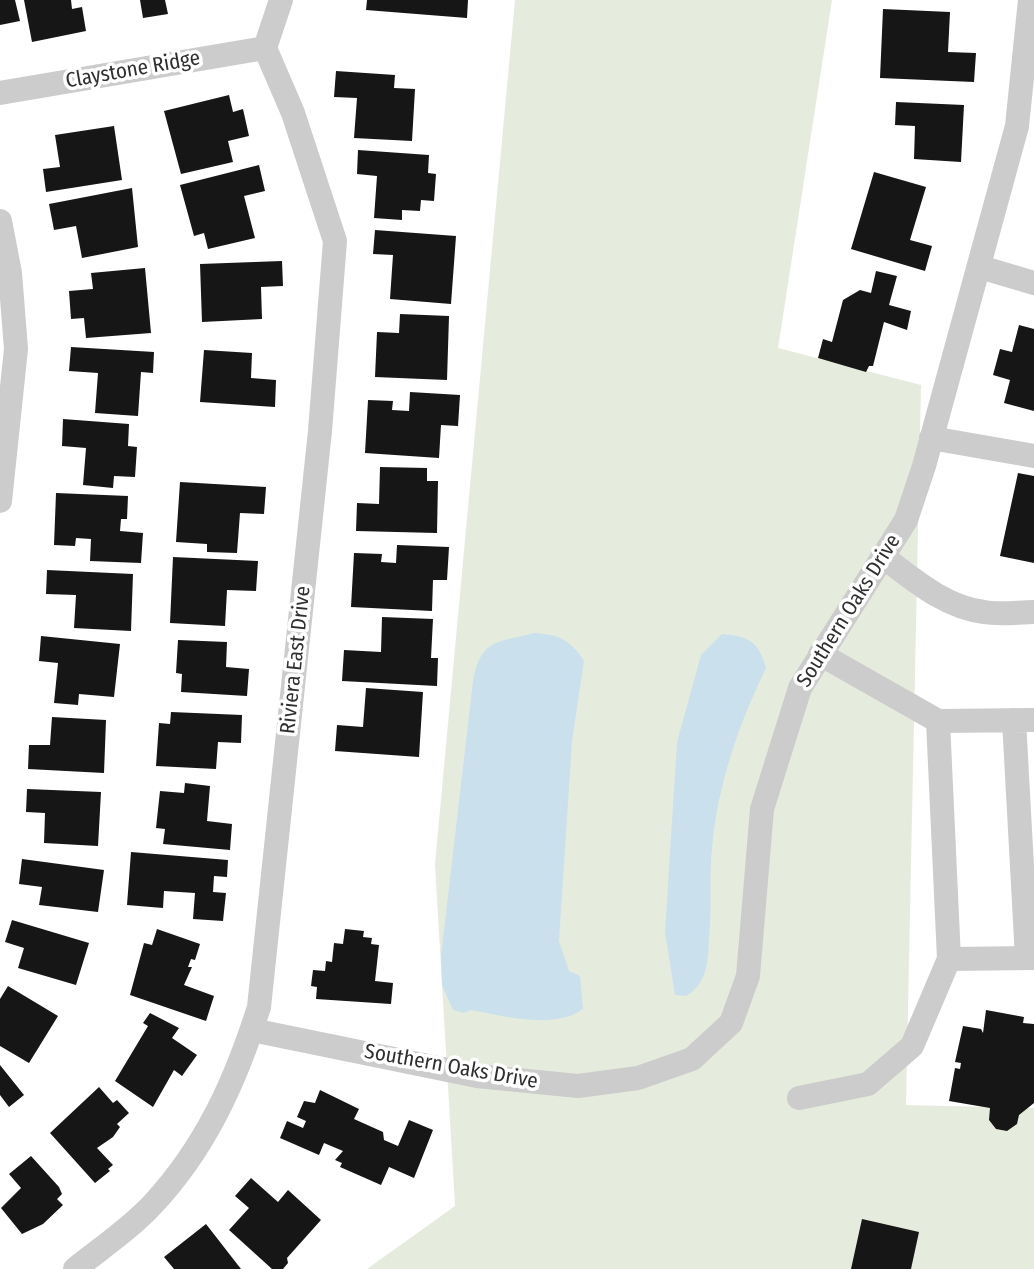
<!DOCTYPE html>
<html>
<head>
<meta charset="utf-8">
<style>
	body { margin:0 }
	canvas { display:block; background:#fff }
</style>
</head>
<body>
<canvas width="1034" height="1269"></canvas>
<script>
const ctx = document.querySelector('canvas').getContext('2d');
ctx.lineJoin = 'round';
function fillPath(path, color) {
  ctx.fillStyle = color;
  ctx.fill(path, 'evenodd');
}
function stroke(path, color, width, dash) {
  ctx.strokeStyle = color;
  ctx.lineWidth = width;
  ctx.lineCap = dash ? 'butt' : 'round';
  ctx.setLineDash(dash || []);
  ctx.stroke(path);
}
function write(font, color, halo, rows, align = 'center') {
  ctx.font = font + ' "Fira Sans Condensed",sans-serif';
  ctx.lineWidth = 7;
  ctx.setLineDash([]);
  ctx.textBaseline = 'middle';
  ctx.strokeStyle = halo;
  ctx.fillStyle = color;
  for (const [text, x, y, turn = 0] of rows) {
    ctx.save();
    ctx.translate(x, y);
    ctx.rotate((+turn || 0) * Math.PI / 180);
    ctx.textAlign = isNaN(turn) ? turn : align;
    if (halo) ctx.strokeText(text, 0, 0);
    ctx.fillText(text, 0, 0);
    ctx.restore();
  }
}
fillPath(new Path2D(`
	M515,0H832L778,348L921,385L906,1105L1034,1108V1269H367L455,1206L435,864Z`), '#e6ecdd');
fillPath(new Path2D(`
	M534,633C558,634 571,640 584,661L572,741L559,941L569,971L580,976L583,1009C555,1030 503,1016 471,1010L464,1013L453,1010L442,985L441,956L473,681C481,639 496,643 534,633Z
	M722,634C749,636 759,642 766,668C738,726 718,784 712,848C709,879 712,910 709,940C708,962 707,984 686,996L675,995L665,932L677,742L701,655Z`), '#cae0ec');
fillPath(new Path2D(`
	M0,0H15L20,21L0,25Z
	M24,0H71L72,9L82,7L86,31L32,42Z
	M140,0H165L168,14L143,18Z
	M367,0H468L467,18L366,10Z
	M883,9L950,12L948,52L976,53L974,82L880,78Z
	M336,71L395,75L394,88L415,89L412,141L354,138L357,98L334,97Z
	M229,95L233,112L243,109L249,136L228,141L233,162L181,174L164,111Z
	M896,102L964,105L961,162L914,159L915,126L895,125Z
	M114,126L122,180L46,192L43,169L60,167L55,135Z
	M358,150L429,155L428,173L436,174L434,201L421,200L420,211L402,210V220L374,218L377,176L357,174Z
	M259,165L265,191L244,196L255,238L208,249L204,233L194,236L180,185Z
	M874,172L926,187L910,240L932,246L925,271L851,249Z
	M132,188L138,247L82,258L76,226L54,230L49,204Z
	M375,230L456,236L451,304L390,299L393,255L373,254Z
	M282,261L283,286L261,287L262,319L202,322L200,264Z
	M145,268L151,333L86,338L84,318L71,319L69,291L93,289L91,273Z
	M876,271L897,276L889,305L911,311L907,330L884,322L873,366H869L866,372L818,358L823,339L832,342L843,300L860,290L871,293Z
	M400,314L449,316L447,380L375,377L377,332L399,333Z
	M1019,325L1034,329V411L1004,403L1010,380L993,375L1000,349L1012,352Z
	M71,347L154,352L153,373L141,372L138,416L95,413L98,373L69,371Z
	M204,350L252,353L251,378L276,380L275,407L200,402Z
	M410,392L460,395L458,426L441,425L439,458L365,453L368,400L393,401L392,410L409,411Z
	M63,419L129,424L128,446L137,447L135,477L114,476L113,488L83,485L86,448L62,446Z
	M380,467L427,468V481H438L437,533L356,531L357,503L379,504Z
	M1018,473L1034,476V563L1000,556Z
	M180,482L266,487L264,514L240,513L237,553L207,552V544L176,542Z
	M56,493L128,496L127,519H121L120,531L143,533L141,563L90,561L91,539L76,538L75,546L54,545Z
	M397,545L449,547L447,580H433L432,611L351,607L354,553L382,554L381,562L396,563Z
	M173,557L258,561L256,591L227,590L225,626L170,623Z
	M47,570L133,574L131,631L74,628L76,595L46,594Z
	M382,617L433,619L431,658H438L437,686L342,681L344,650L381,652Z
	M41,636L120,644L114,697L79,694L78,705L54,703L58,663L39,661Z
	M178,640L227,642L226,667L249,669L247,696L181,692L182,674L176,673Z
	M366,688L423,692L419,757L335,751L337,725L363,727Z
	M171,712L242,715L241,743L218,742L216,769L156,766L159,723L170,724Z
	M52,717L106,720L104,773L28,769L29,745H50Z
	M185,783L210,786L207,821L232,824L230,850L163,844L165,829L156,828L160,791L184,793Z
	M27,789L101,792L98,846L44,843L45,813L26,812Z
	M131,852L228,860L227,877L214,876L213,892L226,893L223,921L193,919L195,893L164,891L163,908L127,905Z
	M22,859L104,870L98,912L39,905L42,887L19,884Z
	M12,920L89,943L76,985L18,968L24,948L5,942Z
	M157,929L200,944L195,960L191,959L188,967H192L184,985L214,996L206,1021L130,995L144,943L152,945Z
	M345,929L364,931L363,937L372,938L371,944L379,945L375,981L393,983L391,1004L316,999L317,987L311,986L313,970L325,971L326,961L332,962L334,943L343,944Z
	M8,986L58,1016L29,1063L0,1046V999Z
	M986,1010L1024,1017L1023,1023L1034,1024V1103L1019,1115L1017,1124L1007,1131L996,1129L989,1120L990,1108L949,1101L955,1068L960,1069L961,1063L955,1062L963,1026L981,1029L983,1033Z
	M150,1013L179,1028L172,1038L197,1055L182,1076L174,1070L153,1107L115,1081L148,1026L143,1023Z
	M0,1065L24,1095L9,1107L0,1095Z
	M99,1087L113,1103L117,1100L129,1113L117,1124L120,1127L113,1137L97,1148L113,1165L108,1169L110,1171L95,1183L50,1133Z
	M320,1090L359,1109L354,1119L383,1132L384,1140L398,1146L409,1120L433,1130L414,1178L389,1167L381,1185L340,1167L342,1163L335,1160L343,1151L324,1143L319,1155L280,1138L287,1121L303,1128L306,1121L297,1117L304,1101L315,1103Z
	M31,1156L59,1187L62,1194L57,1199L63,1205L43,1224L22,1234L1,1208L21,1188L9,1174Z
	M251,1178L278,1202L288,1190L321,1220L287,1258L288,1263L283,1269H272L229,1230L249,1208L235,1196Z
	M862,1219L919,1232L911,1269H851Z
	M206,1224L241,1269H174L164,1257Z`), '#161616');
stroke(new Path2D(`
	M0,93L265,48
	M0,221L10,273L16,349L0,501
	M980,267L1034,283
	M931,438L1034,456
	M882,556C913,579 944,607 984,612C1000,615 1018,612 1034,612
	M820,654L938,721L1034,720
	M1014,720L1027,958
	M938,721L949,959
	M252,1030L477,1076L578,1086L638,1078L692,1059L731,1023L748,976L762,809L800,688L906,520L924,466L1017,126L1030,0
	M799,1098L868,1084L912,1046L949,959L1034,958
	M75,1269C101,1248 131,1228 153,1204C206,1147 236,1080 259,1007L320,431L335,241L293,113L265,48L281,0`), '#ccc', 24);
write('21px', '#2f2f2f', '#fff', [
	["Claystone Ridge",133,70,-10],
	["Southern Oaks Drive",849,611,-58],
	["Riviera East Drive",296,660,-84],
	["Southern Oaks Drive",451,1067,10]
]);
</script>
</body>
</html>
